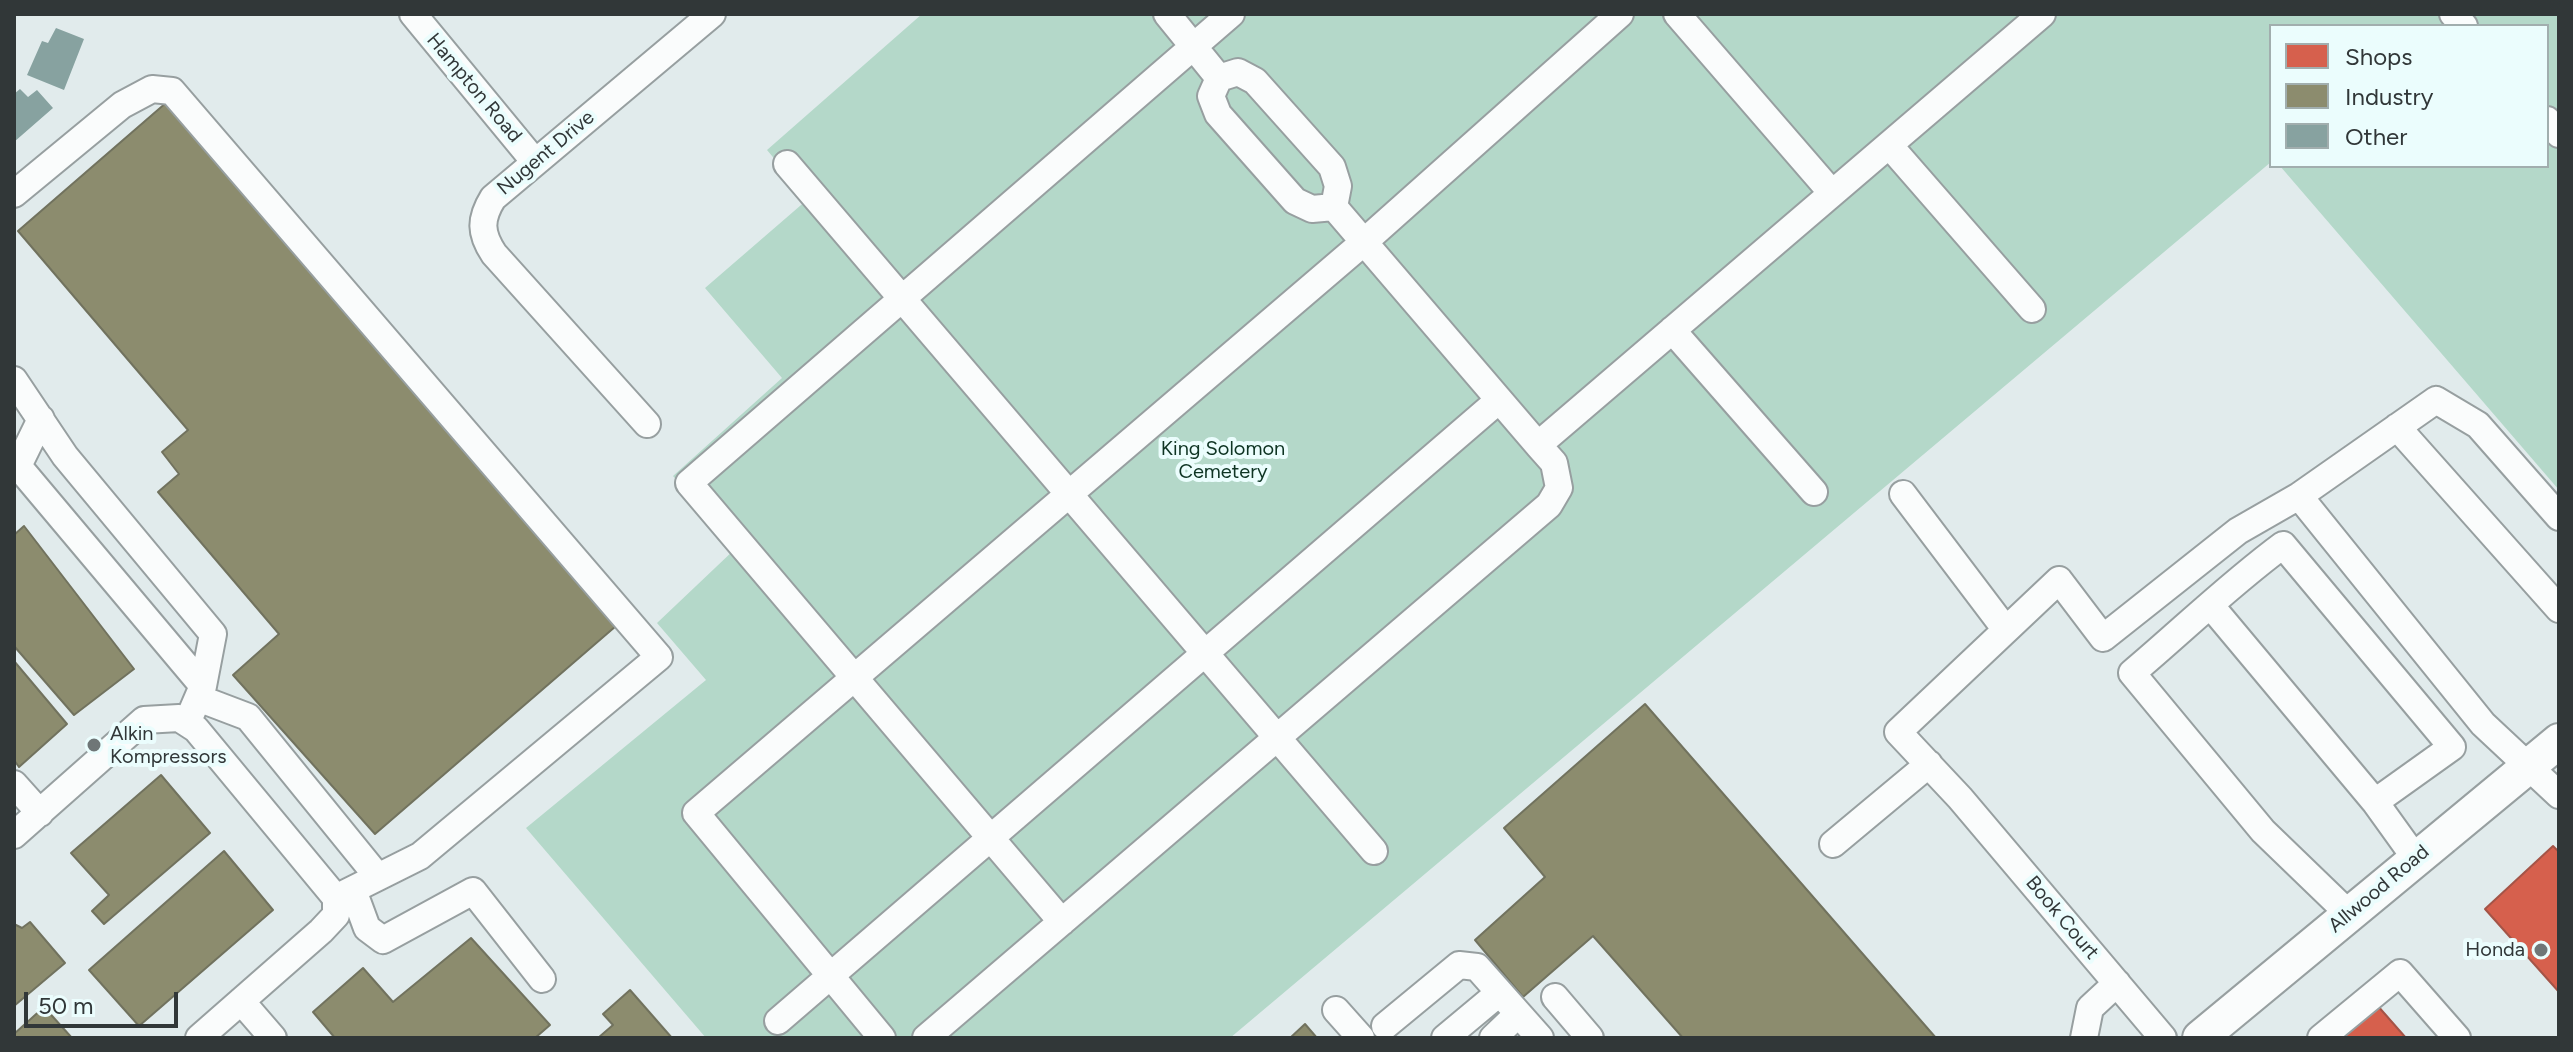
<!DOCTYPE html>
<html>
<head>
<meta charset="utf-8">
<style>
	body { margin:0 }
	#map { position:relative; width:2573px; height:1052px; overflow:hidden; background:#e1ebec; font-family:Figtree,sans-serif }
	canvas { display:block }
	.frame { position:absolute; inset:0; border:16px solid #313738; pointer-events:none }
	.legend { position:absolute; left:2269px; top:24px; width:280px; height:144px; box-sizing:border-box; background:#ebfdfd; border:2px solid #a1aeae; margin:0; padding:10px 14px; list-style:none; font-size:24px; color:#313738 }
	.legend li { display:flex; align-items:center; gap:16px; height:40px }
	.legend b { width:40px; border:2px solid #a1aeae }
	.scale { position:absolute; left:24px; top:992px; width:154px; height:36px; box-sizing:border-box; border:4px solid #313738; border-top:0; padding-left:10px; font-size:24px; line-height:28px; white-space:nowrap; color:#313738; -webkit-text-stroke:6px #ebfdfd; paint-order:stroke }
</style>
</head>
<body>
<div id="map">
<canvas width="2573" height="1052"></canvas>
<div class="frame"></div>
<ul class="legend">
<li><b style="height:22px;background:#d6604d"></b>Shops</li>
<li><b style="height:22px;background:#8c8c6e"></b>Industry</li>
<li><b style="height:22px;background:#87a2a0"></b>Other</li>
</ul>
<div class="scale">50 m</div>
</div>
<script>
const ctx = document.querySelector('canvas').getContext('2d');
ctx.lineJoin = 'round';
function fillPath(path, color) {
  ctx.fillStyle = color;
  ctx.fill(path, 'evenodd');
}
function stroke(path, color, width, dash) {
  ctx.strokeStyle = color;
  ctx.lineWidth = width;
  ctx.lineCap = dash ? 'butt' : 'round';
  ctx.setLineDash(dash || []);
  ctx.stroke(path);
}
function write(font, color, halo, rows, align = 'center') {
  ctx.font = font + ' Figtree,sans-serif';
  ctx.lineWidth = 8;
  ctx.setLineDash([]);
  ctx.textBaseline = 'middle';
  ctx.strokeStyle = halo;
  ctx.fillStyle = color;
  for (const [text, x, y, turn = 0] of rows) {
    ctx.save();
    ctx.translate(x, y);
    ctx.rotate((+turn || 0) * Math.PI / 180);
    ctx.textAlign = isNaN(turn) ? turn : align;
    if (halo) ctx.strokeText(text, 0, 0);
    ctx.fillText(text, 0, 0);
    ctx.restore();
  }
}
fillPath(new Path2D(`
	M922,14H2559V490L2280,166H2547V26H2271V162L1230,1038H706L526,828L706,680L657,623L735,549L673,476L782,378L705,288L808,199L767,150Z`), '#b4d8c9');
const shops = new Path2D(`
	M2553,846L2559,852V992L2485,909Z
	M2377,1005L2406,1038H2339Z`);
fillPath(shops, '#d6604d');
stroke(shops, '#a45447', 2);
const industry = new Path2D(`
	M167,102L616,626L375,834L233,675L279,634L158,492L179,474L162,452L188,430L18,231Z
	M24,526L134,669L74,715L14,646V535Z
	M14,661L67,724L19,767L14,760Z
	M1645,704L1936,1038H1683L1593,936L1523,997L1475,940L1545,877L1504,828Z
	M161,775L210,833L104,924L92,911L109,895L71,853Z
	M224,851L273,910L139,1026L89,970Z
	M30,922L65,963L14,1006V924L22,928Z
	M471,938L550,1025L535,1038H335L313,1012L363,968L393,1002Z
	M630,990L672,1038H598L613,1025L603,1014Z
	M44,1007L72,1038H14V1034Z
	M1305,1024L1317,1038H1290Z`);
fillPath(industry, '#8c8c6e');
stroke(industry, '#71725e', 2);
fillPath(new Path2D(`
	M56,28L84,39L64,90L27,75L42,41L48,43Z
	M20,89L28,97L37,90L53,108L14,142V94Z`), '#87a2a0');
const minor = new Path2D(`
	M413,14L535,162
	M1167,14L1219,78
	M1677,14L1832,193
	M2453,14L2464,26
	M1238,72L1255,81L1332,167L1338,186L1334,207L1312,209L1295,201L1218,114L1211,96L1219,78Z
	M2547,120L2559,134
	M1889,145L2032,309
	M787,164L1374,851
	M14,194L122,105L152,89L172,91L659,657L420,856L336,898
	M1334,207L1538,445
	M1672,330L1814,492
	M14,380L65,456L213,634L203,686L187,723
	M41,419L18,466L203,686
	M647,424L494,254C480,233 480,219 493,198L712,14
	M2397,427L2559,609
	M1903,494L2006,630
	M2299,496L2436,400L2478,425L2559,517
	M2211,606L2375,802L2416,859
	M198,698L248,717L378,877
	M14,784L40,813
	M14,835L144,720L179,718L196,729L336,898V915L321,931L199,1038
	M1833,844L1929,764
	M353,890L367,928L383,940L473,891L542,979
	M2349,914L2263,831L2132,673C2183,630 2230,584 2283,545L2452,747L2375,802
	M1062,922L689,483L1231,14
	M1555,997L1590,1038
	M241,1001L273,1038
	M1336,1010L1361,1038
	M778,1021L1499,400
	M1385,1026L1459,965L1477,967L1540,1038
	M882,1038L696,813L1364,242L1620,14
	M926,1038L1549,505L1559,488L1554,463L1538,445L2042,14
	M1445,1038L1499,993
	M1493,1038L1518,1014
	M2084,1038L2090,1008L2117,983
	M2163,1038L1960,798L1898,732L2059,580L2103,638L2238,531L2299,496L2483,724L2559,795
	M2321,1038L2400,973L2457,1038`);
const major = new Path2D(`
	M2200,1038L2559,741`);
stroke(minor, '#979fa0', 30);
stroke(major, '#979fa0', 38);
stroke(minor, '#fafcfc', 26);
stroke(major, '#fafcfc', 34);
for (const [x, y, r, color] of [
	[94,745,8,"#6f7677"],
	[2541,950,8,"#6f7677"]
]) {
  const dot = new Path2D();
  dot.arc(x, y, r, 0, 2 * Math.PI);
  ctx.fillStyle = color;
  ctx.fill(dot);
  stroke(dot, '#ebfdfd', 3);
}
write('20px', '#313738', '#ebfdfd', [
	["Hampton Road",474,88,50],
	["Nugent Drive",546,153,-40],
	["Allwood Road",2379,889,-40],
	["Book Court",2062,918,50]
]);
write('20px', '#0e3423', '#ebfdfd', [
	["King Solomon",1223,449],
	["Cemetery",1223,472]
]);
write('20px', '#313738', '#ebfdfd', [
	["Alkin",110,734],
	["Kompressors",110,757],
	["Honda",2525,950,"right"]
], 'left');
</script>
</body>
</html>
